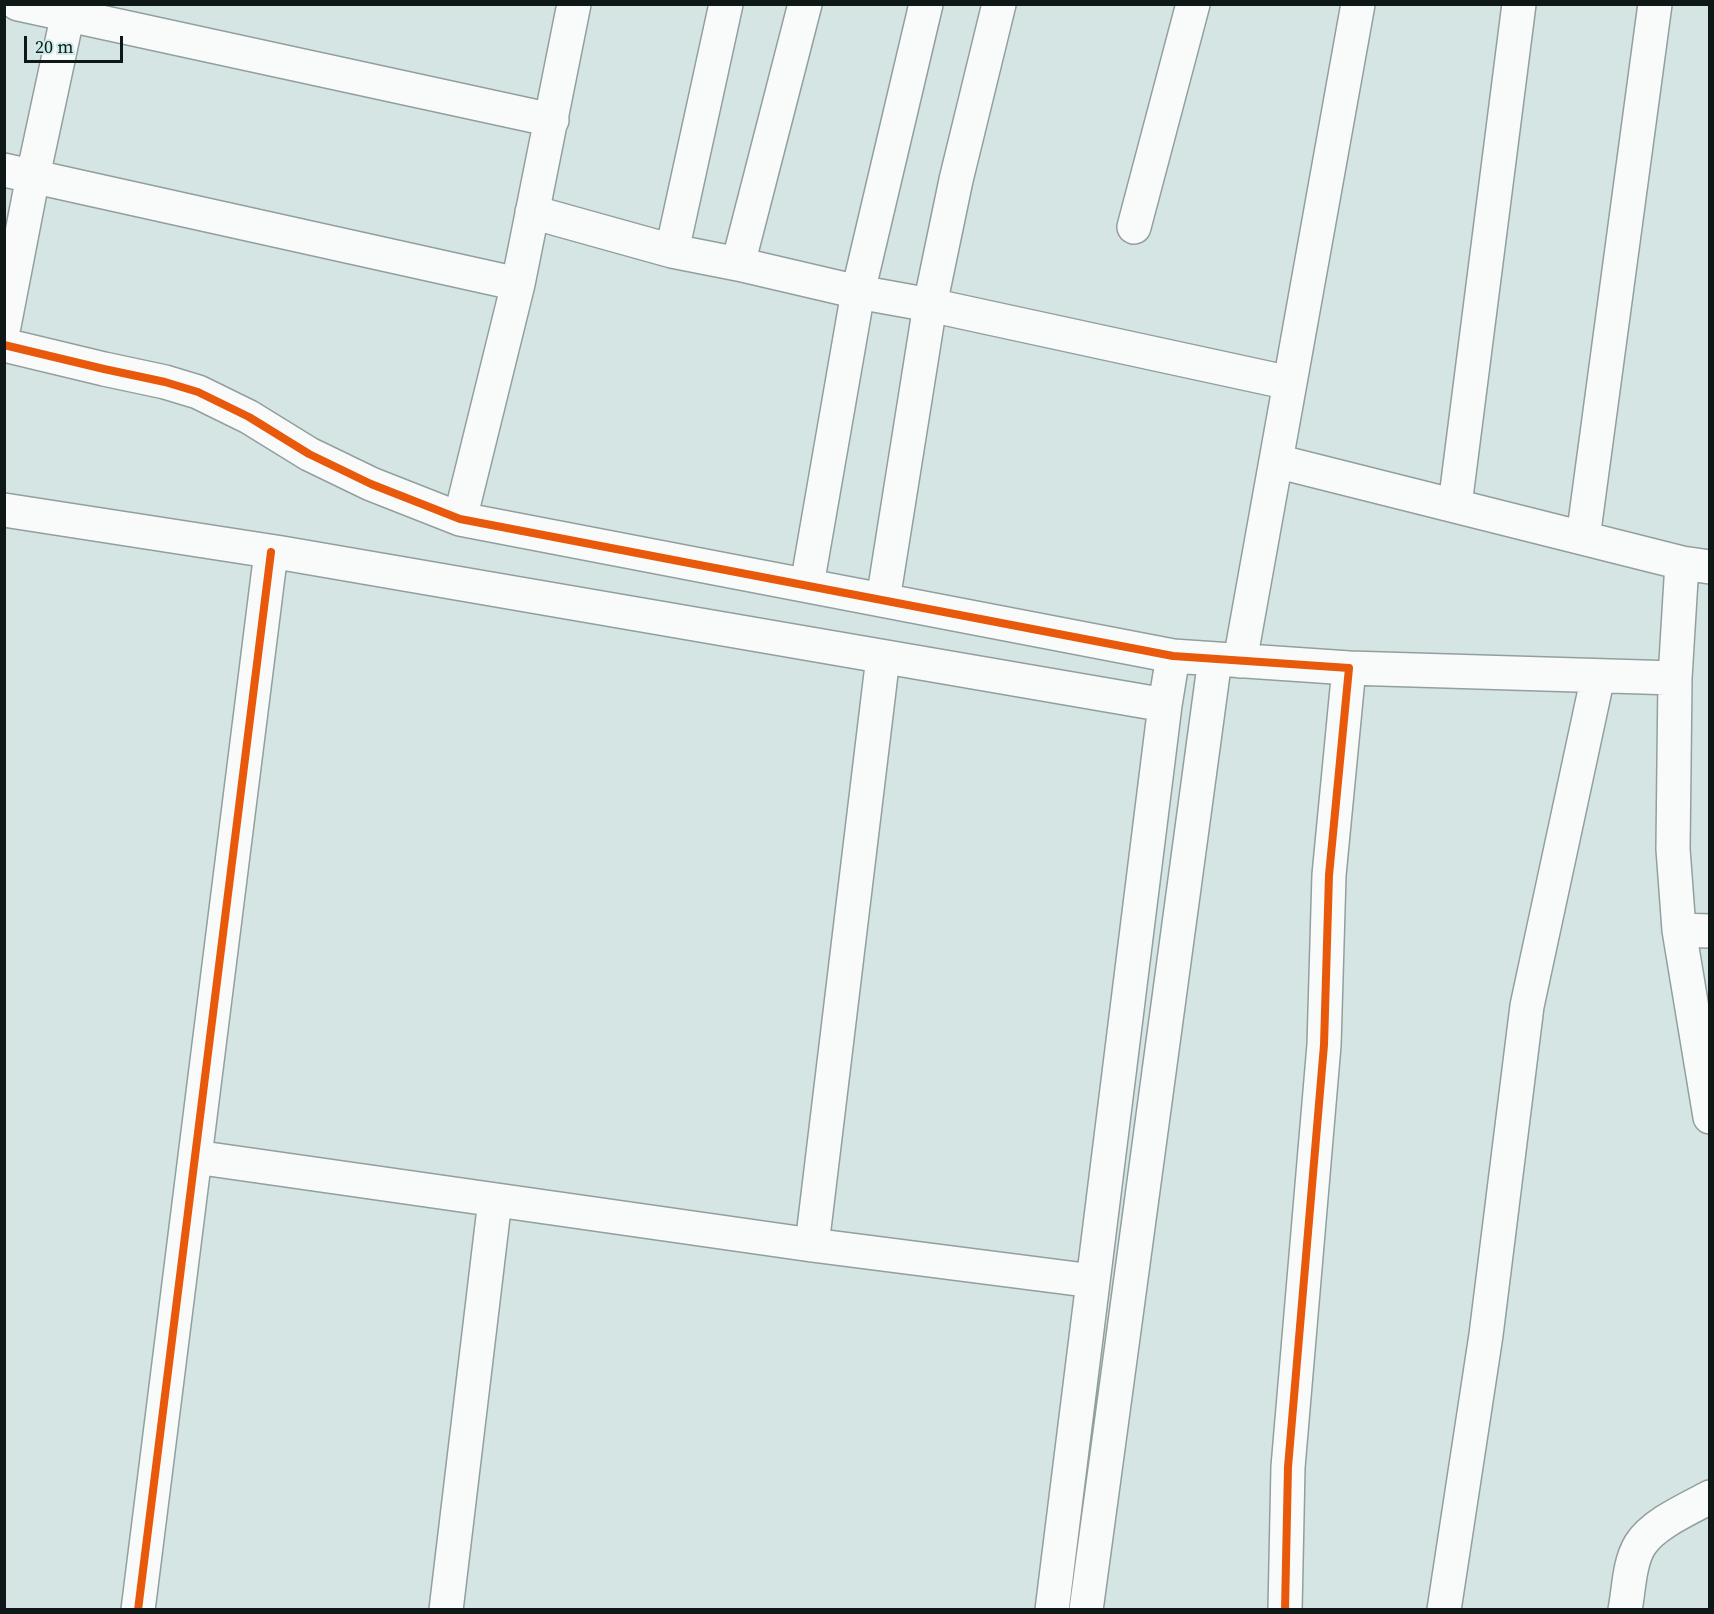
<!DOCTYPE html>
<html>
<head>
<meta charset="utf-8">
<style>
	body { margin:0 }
	#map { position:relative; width:1714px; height:1614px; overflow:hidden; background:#d5e5e3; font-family:"Source Serif 4",serif }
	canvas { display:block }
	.frame { position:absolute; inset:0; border:6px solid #0e1817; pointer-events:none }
	.scale { position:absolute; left:24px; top:36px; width:99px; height:27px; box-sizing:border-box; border:3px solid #0e1817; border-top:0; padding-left:8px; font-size:18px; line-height:21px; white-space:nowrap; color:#0e1817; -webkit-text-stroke:4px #ceece9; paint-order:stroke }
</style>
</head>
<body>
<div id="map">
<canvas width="1714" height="1614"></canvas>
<div class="frame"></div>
<div class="scale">20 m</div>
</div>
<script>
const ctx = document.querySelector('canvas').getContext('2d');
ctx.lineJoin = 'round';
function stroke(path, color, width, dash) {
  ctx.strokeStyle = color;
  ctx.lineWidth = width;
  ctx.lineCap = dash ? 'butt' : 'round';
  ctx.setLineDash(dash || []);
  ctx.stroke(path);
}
const minor = new Path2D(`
	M18,4L552,120
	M4,170L518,284
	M532,212L672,251L738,264L858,292L930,305L1290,383
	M1134,227L1193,4
	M672,251L726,4
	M738,264L805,4
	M4,326L33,176L70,4
	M4,345L104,369L165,382L198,392L249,417L309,454L371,484L460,519L1173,656L1349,668L1329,875L1324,1045L1288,1467L1285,1610
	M1276,461L1682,563L1710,567
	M1455,505L1519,4
	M4,510L282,553L1165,705
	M460,519L518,284L574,4
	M1583,538L1655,4
	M1682,563L1675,678L1673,849L1679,930L1710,1117
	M807,585L858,292L926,4
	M883,600L930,305L956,180L999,4
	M1240,661L1358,4
	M1349,668L1675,678
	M1679,930L1710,931
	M195,1157L812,1245L1093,1281
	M812,1245L883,657
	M138,1610L271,552
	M446,1610L495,1200
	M1052,1610L1165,705L1173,656
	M1086,1610L1215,659
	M1444,1610L1486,1335L1527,1006L1598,676
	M1625,1610C1629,1589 1629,1563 1640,1545C1653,1524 1688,1509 1710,1497`);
stroke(minor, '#929f9e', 36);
stroke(minor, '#f9fbfb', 33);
stroke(new Path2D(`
	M4,345L104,369L165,382L198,392L249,417L309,454L371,484L460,519L1173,656L1349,668L1329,875L1324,1045L1288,1467L1285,1610
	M138,1610L271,552`), '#e8590c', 8);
</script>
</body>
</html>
